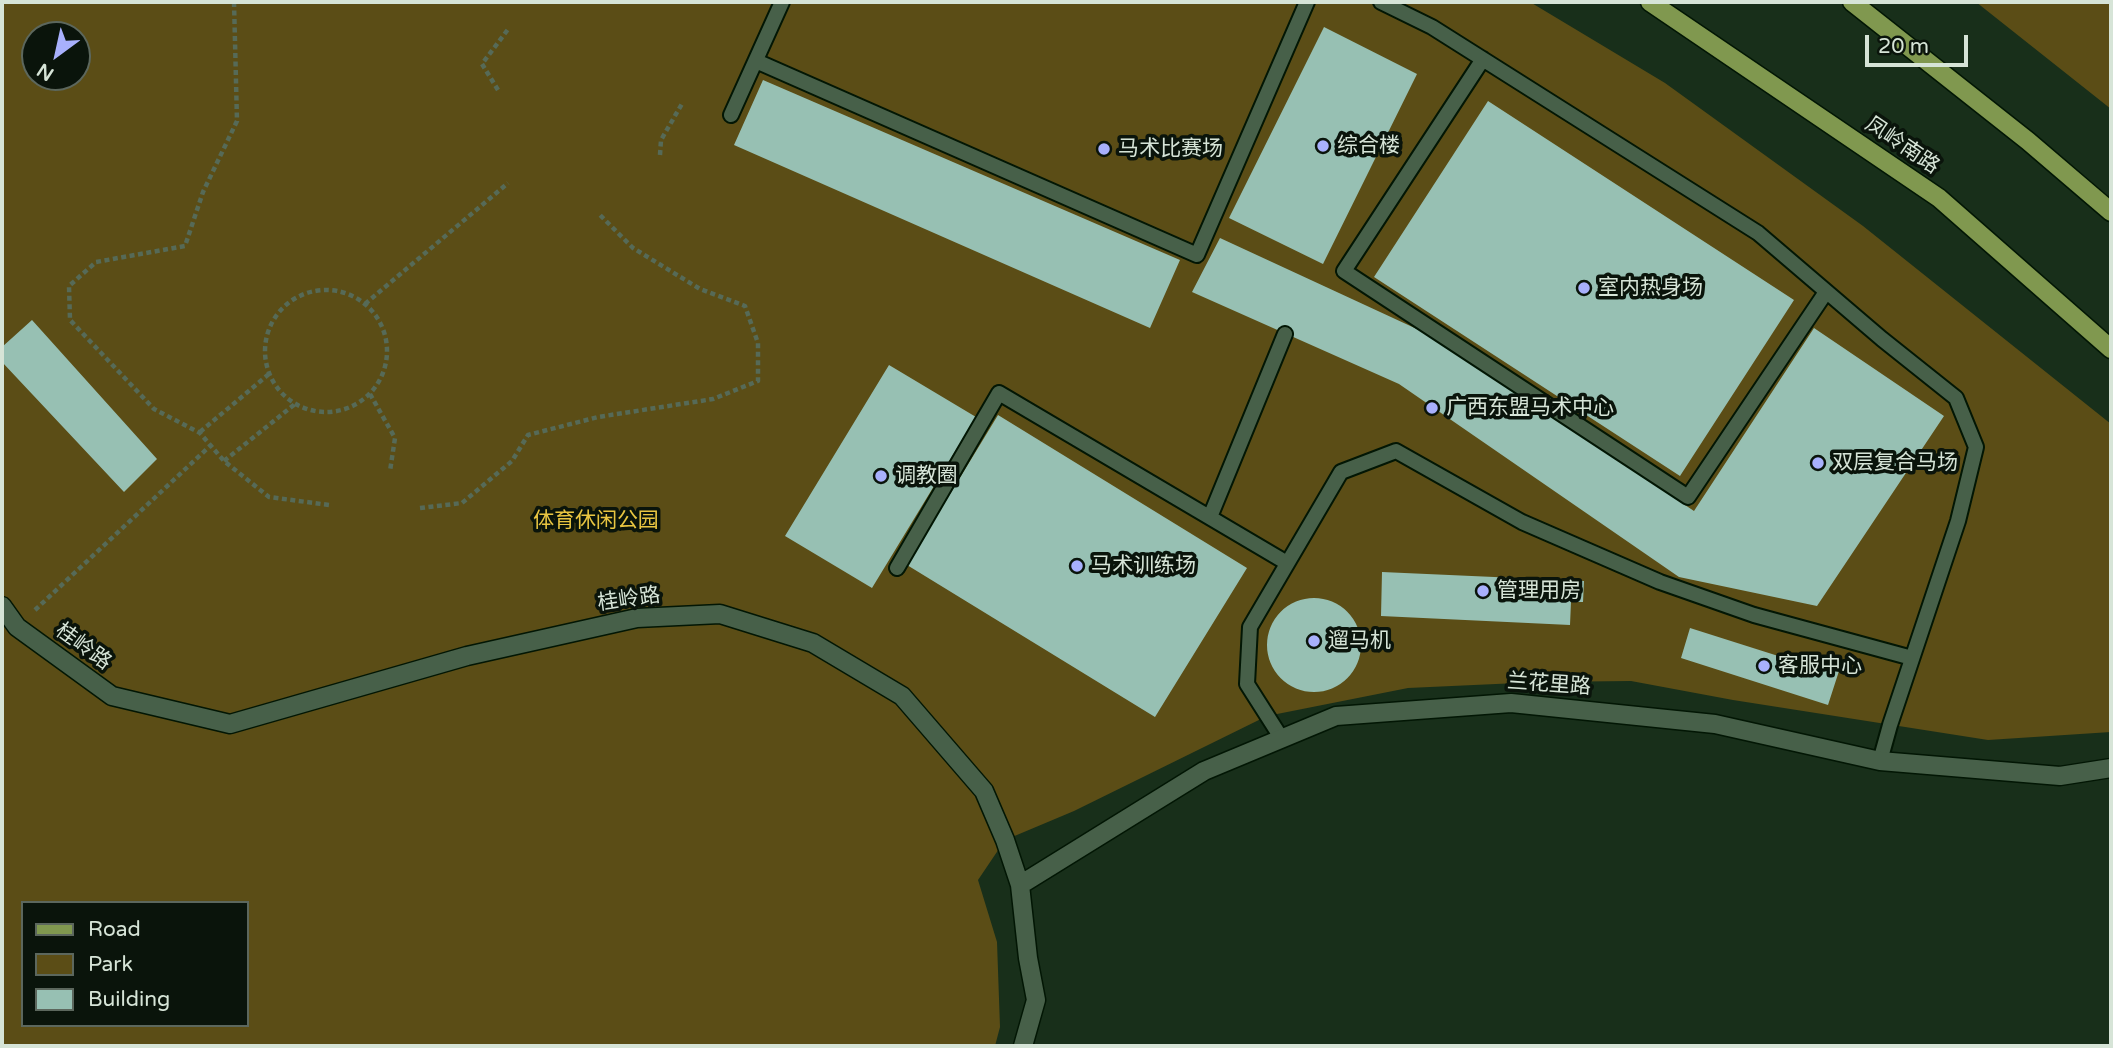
<!DOCTYPE html>
<html>
<head>
<meta charset="utf-8">
<style>
	body { margin:0 }
	#map { position:relative; width:2113px; height:1048px; overflow:hidden; background:#182f1a; font-family:"Varela Round",sans-serif }
	canvas { display:block }
	.frame { position:absolute; inset:0; border:4px solid #d6e4d7; pointer-events:none }
	.legend { position:absolute; left:21px; top:901px; width:228px; height:126px; box-sizing:border-box; background:#0a140b; border:2px solid #5c675d; margin:0; padding:9px 12px; list-style:none; font-size:21px; color:#d6e4d7 }
	.legend li { display:flex; align-items:center; gap:14px; height:35px }
	.legend b { width:35px; border:2px solid #5c675d }
	.north { position:absolute; left:21px; top:21px; width:70px; height:70px; box-sizing:border-box; background:#0a140b; border:2px solid #5c675d; border-radius:50%; rotate:213deg; font-size:19px; font-weight:700; line-height:28px; text-align:center; color:#d6e4d7 }
	.north::after { content:''; display:block; margin:auto; width:24px; height:32px; background:#a8b0fc; clip-path:polygon(50% 0,100% 100%,50% 72%,0 100%) }
	.scale { position:absolute; left:1865px; top:35px; width:103px; height:32px; box-sizing:border-box; border:4px solid #d6e4d7; border-top:0; padding-left:9px; font-size:21px; line-height:24px; white-space:nowrap; color:#d6e4d7; -webkit-text-stroke:5px #0a140b; paint-order:stroke }
</style>
</head>
<body>
<div id="map">
<canvas width="2113" height="1048"></canvas>
<div class="frame"></div>
<ul class="legend">
<li><b style="height:9px;background:#80984f"></b>Road</li>
<li><b style="height:19px;background:#5b4d16"></b>Park</li>
<li><b style="height:19px;background:#97c0b3"></b>Building</li>
</ul>
<div class="north">N</div>
<div class="scale">20 m</div>
</div>
<script>
const ctx = document.querySelector('canvas').getContext('2d');
ctx.lineJoin = 'round';
function fillPath(path, color) {
  ctx.fillStyle = color;
  ctx.fill(path, 'evenodd');
}
function stroke(path, color, width, dash) {
  ctx.strokeStyle = color;
  ctx.lineWidth = width;
  ctx.lineCap = dash ? 'butt' : 'round';
  ctx.setLineDash(dash || []);
  ctx.stroke(path);
}
function write(font, color, halo, rows, align = 'center') {
  ctx.font = font + ' "Varela Round","Noto Sans SC",sans-serif';
  ctx.lineWidth = 7;
  ctx.setLineDash([]);
  ctx.textBaseline = 'middle';
  ctx.strokeStyle = halo;
  ctx.fillStyle = color;
  for (const [text, x, y, turn = 0] of rows) {
    ctx.save();
    ctx.translate(x, y);
    ctx.rotate((+turn || 0) * Math.PI / 180);
    ctx.textAlign = isNaN(turn) ? turn : align;
    if (halo) ctx.strokeText(text, 0, 0);
    ctx.fillText(text, 0, 0);
    ctx.restore();
  }
}
fillPath(new Path2D(`
	M2,2H1530L1665,83L1863,226L2111,424V732L1988,740L1733,700L1631,681L1540,682L1408,688L1267,716L1074,811L1005,840L978,880L997,942L1000,1027L995,1046H2ZM35,35H77V77H35ZM23,903H247V1025H23Z
	M1976,2H2111V109Z`), '#5b4d16');
fillPath(new Path2D(`
	M1324,27L1417,74L1323,264L1229,218Z
	M763,80L1180,260L1150,328L734,145Z
	M1488,101L1794,300L1680,476L1374,277Z
	M1220,238L1432,336L1694,511L1814,328L1944,416L1817,606L1679,577L1399,384L1192,292Z
	M32,320L157,459L124,492L2,362V347Z
	M889,365L976,417L872,588L785,536Z
	M998,415L1247,568L1155,717L907,565Z
	M1382,572L1584,581L1583,602H1571L1570,625L1381,616Z
	M1267 645a47 47 0 1 1 94 0a47 47 0 1 1-94 0Z
	M1690,628L1794,661L1800,658L1839,671L1828,705L1681,658Z`), '#97c0b3');
const lane = new Path2D(`
	M1381,2L1432,27L1758,233L1882,339L1956,398L1976,447L1958,521L1890,725L1880,761
	M1483,59L1344,271L1688,497L1826,292
	M756,61L1197,255L1307,2
	M731,115L782,2
	M1210,517L1285,334
	M897,568L999,393L1287,563
	M1282,739L1247,684L1250,627L1341,472L1396,451L1522,522L1660,582L1754,615L1912,658`);
const street = new Path2D(`
	M2,606L17,627L112,696L230,724L467,656L637,618L720,614L813,643L902,696L984,791L1005,840L1020,885L1028,958L1036,1000L1023,1046
	M1020,885L1204,771L1336,716L1511,703L1715,724L1880,761L2060,776L2111,768`);
const primary = new Path2D(`
	M1650,2L1939,198L2111,349
	M1852,2L2028,141L2111,212`);
stroke(lane, '#021604', 18);
stroke(street, '#021604', 21);
stroke(primary, '#021604', 21);
stroke(new Path2D(`
	M234,2L237,121L203,192L185,246L96,262L69,286L70,320L154,409L200,433L224,461L269,497L329,505
	M498,90L482,64L509,28
	M660,155L661,140L683,102
	M265 351a61 61 0 1 1 122 0a61 61 0 1 1-122 0Z
	M365,304L508,183
	M370,394L395,438L390,471
	M200,432L269,374
	M224,461L295,404
	M420,508L462,503L512,461L528,435L598,417L713,399L758,381V343L745,306L700,289L633,248L599,214
	M35,610L211,445`), '#566a57', 4.5, [5, 3.5]);
stroke(lane, '#476049', 14);
stroke(street, '#476049', 18);
stroke(primary, '#80984f', 18);
for (const [x, y, r, color] of [
	[1323,146,7,"#a8b0fc"],
	[1104,149,7,"#a8b0fc"],
	[1584,288,7,"#a8b0fc"],
	[1432,408,7,"#a8b0fc"],
	[1818,463,7,"#a8b0fc"],
	[881,476,7,"#a8b0fc"],
	[1077,566,7,"#a8b0fc"],
	[1483,591,7,"#a8b0fc"],
	[1314,641,7,"#a8b0fc"],
	[1764,666,7,"#a8b0fc"]
]) {
  const dot = new Path2D();
  dot.arc(x, y, r, 0, 2 * Math.PI);
  ctx.fillStyle = color;
  ctx.fill(dot);
  stroke(dot, '#0a140b', 2.5);
}
write('21px', '#d6e4d7', '#0a140b', [
	["综合楼",1337,146],
	["马术比赛场",1118,149],
	["室内热身场",1598,288],
	["广西东盟马术中心",1446,408],
	["双层复合马场",1832,463],
	["调教圈",895,476],
	["马术训练场",1091,566],
	["管理用房",1497,591],
	["遛马机",1328,641],
	["客服中心",1778,666]
], 'left');
write('21px', '#d6e4d7', '#0a140b', [
	["凤岭南路",1902,146,34],
	["桂岭路",629,600,-8],
	["桂岭路",83,647,36],
	["兰花里路",1549,685,4]
]);
write('21px', '#e8c541', '#0a140b', [
	["体育休闲公园",596,521]
]);
</script>
</body>
</html>
